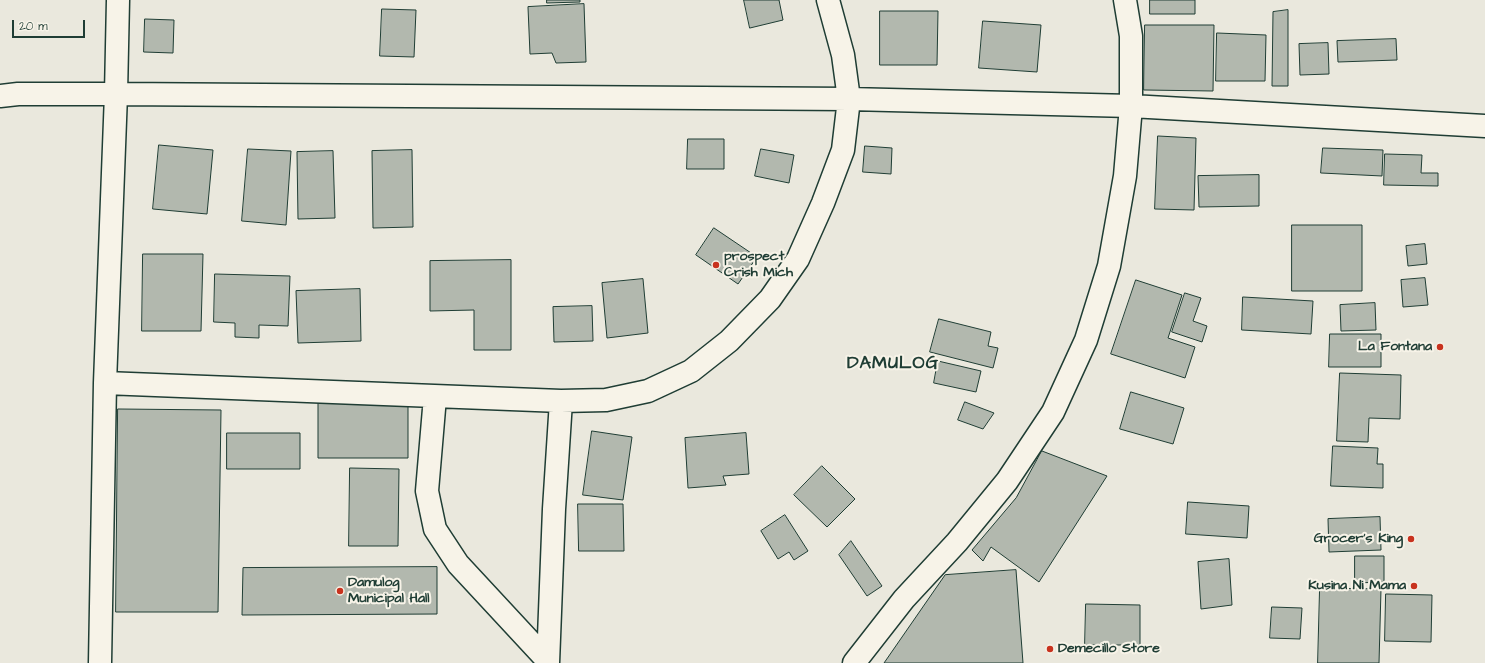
<!DOCTYPE html>
<html>
<head>
<meta charset="utf-8">
<style>
	body { margin:0 }
	#map { position:relative; width:1485px; height:663px; overflow:hidden; background:#eae8dd; font-family:"Architects Daughter",sans-serif }
	canvas { display:block }
	.scale { position:absolute; left:12px; top:20px; width:73px; height:18px; box-sizing:border-box; border:2px solid #1f3d34; border-top:0; padding-left:5px; font-size:12px; line-height:14px; white-space:nowrap; color:#1f3d34; -webkit-text-stroke:3px #f7f3e8; paint-order:stroke }
</style>
</head>
<body>
<div id="map">
<canvas width="1485" height="663"></canvas>
<div class="scale">20 m</div>
</div>
<script>
const ctx = document.querySelector('canvas').getContext('2d');
ctx.lineJoin = 'round';
function fillPath(path, color) {
  ctx.fillStyle = color;
  ctx.fill(path, 'evenodd');
}
function stroke(path, color, width, dash) {
  ctx.strokeStyle = color;
  ctx.lineWidth = width;
  ctx.lineCap = dash ? 'butt' : 'round';
  ctx.setLineDash(dash || []);
  ctx.stroke(path);
}
function write(font, color, halo, rows, align = 'center') {
  ctx.font = font + ' "Architects Daughter",sans-serif';
  ctx.lineWidth = 4;
  ctx.setLineDash([]);
  ctx.textBaseline = 'middle';
  ctx.strokeStyle = halo;
  ctx.fillStyle = color;
  for (const [text, x, y, turn = 0] of rows) {
    ctx.save();
    ctx.translate(x, y);
    ctx.rotate((+turn || 0) * Math.PI / 180);
    ctx.textAlign = isNaN(turn) ? turn : align;
    if (halo) ctx.strokeText(text, 0, 0);
    ctx.fillText(text, 0, 0);
    ctx.restore();
  }
}
const building = new Path2D(`
	M547,0H580V2L547,3Z
	M744,0H779L783,20L750,28Z
	M1150,0H1195V14H1150Z
	M584,4L586,62L556,63L552,53L530,54L528,7Z
	M382,9L416,10L414,57L380,56Z
	M1288,10V86H1272L1273,12Z
	M880,11H938L937,65H880Z
	M145,19L174,20L173,53L144,52Z
	M983,21L1041,25L1037,72L979,68Z
	M1145,25H1214L1213,91L1144,90Z
	M1217,33L1266,35L1265,81H1216Z
	M1396,39L1397,60L1338,62L1337,41Z
	M1328,43L1329,74L1300,75L1299,44Z
	M1158,136L1196,138L1194,210L1155,209Z
	M688,139H724V169H687Z
	M159,145L213,150L207,214L153,209Z
	M865,146L892,148L891,174L863,172Z
	M1323,148L1383,150L1382,176L1321,173Z
	M248,149L291,151L286,225L242,221Z
	M761,149L794,155L789,183L755,176Z
	M412,150L413,227L373,228L372,151Z
	M333,151L335,218L298,219L297,152Z
	M1385,154L1422,155L1421,173H1438V186L1384,185Z
	M1259,175V206L1199,207L1198,176Z
	M1292,225H1362V291H1292Z
	M714,228L757,257L738,284L696,255Z
	M1425,244L1427,264L1408,266L1406,246Z
	M143,254H203L201,331H142Z
	M511,260V350H474V310L430,311V261Z
	M215,274L290,276L288,326L259,325V338L235,337V323L214,322Z
	M1425,278L1428,305L1403,307L1401,280Z
	M643,279L648,333L607,338L602,283Z
	M1136,280L1182,295L1168,338L1195,347L1185,378L1111,354Z
	M360,289L361,341L298,343L296,291Z
	M1185,293L1201,298L1193,321L1207,326L1202,342L1172,332Z
	M1243,297L1313,301L1311,334L1242,330Z
	M1375,303L1376,330L1341,331L1340,305Z
	M592,306L593,341L554,342L553,307Z
	M939,319L991,332L988,346L998,348L993,368L930,352Z
	M1330,334H1381V367H1329Z
	M938,361L981,371L976,392L934,383Z
	M1340,373L1401,375L1400,419L1369,418L1368,442L1337,441Z
	M1131,392L1184,408L1173,444L1120,429Z
	M408,402V458H318V403Z
	M965,402L994,413L983,429L958,420Z
	M118,409L221,410L218,612H116Z
	M592,431L632,437L623,500L583,495Z
	M227,433H300V469H227Z
	M746,433L749,474L723,476L726,485L688,488L685,438Z
	M1333,446L1378,448L1377,464H1383V488L1331,486Z
	M1042,451L1107,476L1039,582L991,547L983,561L972,550L1016,498Z
	M822,466L855,499L827,527L794,495Z
	M350,468L399,469L398,546H349Z
	M1188,502L1249,506L1247,538L1186,534Z
	M578,504H623L624,551H579Z
	M785,515L808,551L794,560L789,552L778,559L761,531Z
	M1380,517L1381,550L1329,552L1328,519Z
	M851,541L882,586L867,596L839,555Z
	M1355,556H1384V582L1355,583Z
	M1229,559L1232,605L1201,609L1198,562Z
	M437,567V614L242,615L243,568Z
	M1016,570L1023,663H884L945,575Z
	M1320,588L1381,589L1379,663H1318Z
	M1386,594L1432,595L1431,642L1385,641Z
	M1086,604L1140,605V645H1085Z
	M1272,607L1302,608L1300,639L1270,638Z`);
fillPath(building, '#b2b8ae');
stroke(building, '#1f3d34', 1);
const street = new Path2D(`
	M0,96L18,94H116L849,99L1131,106L1485,126
	M105,383L561,401L606,400L648,391L691,371L729,341L770,299L798,259L823,203L843,150L849,99L843,55L828,0
	M435,397L427,491L435,529L458,564L548,661
	M100,663L105,383L116,94L118,0
	M548,663L554,509L561,401
	M854,663L904,599L957,542L1007,481L1053,412L1086,340L1109,266L1125,176L1131,106V36L1125,0`);
stroke(street, '#1f3d34', 25);
stroke(street, '#f7f3e8', 22);
for (const [x, y, r, color] of [
	[716,265,4,"#c8321e"],
	[1440,347,4,"#c8321e"],
	[1411,539,4,"#c8321e"],
	[1414,586,4,"#c8321e"],
	[340,591,4,"#c8321e"],
	[1050,649,4,"#c8321e"]
]) {
  const dot = new Path2D();
  dot.arc(x, y, r, 0, 2 * Math.PI);
  ctx.fillStyle = color;
  ctx.fill(dot);
  stroke(dot, '#f7f3e8', 1.5);
}
write('bold 14px', '#1f3d34', '#f7f3e8', [
	["prospect",724,257],
	["Crish Mich",724,273],
	["La Fontana",1432,347,"right"],
	["Grocer's King",1403,539,"right"],
	["Damulog",348,583],
	["Municipal Hall",348,599],
	["Kusina Ni Mama",1406,586,"right"],
	["Demecillo Store",1058,649]
], 'left');
ctx.letterSpacing = '1px';
write('bold 18px', '#1f3d34', '#f7f3e8', [
	["DAMULOG",893,364]
]);
ctx.letterSpacing = '0px';
</script>
</body>
</html>
